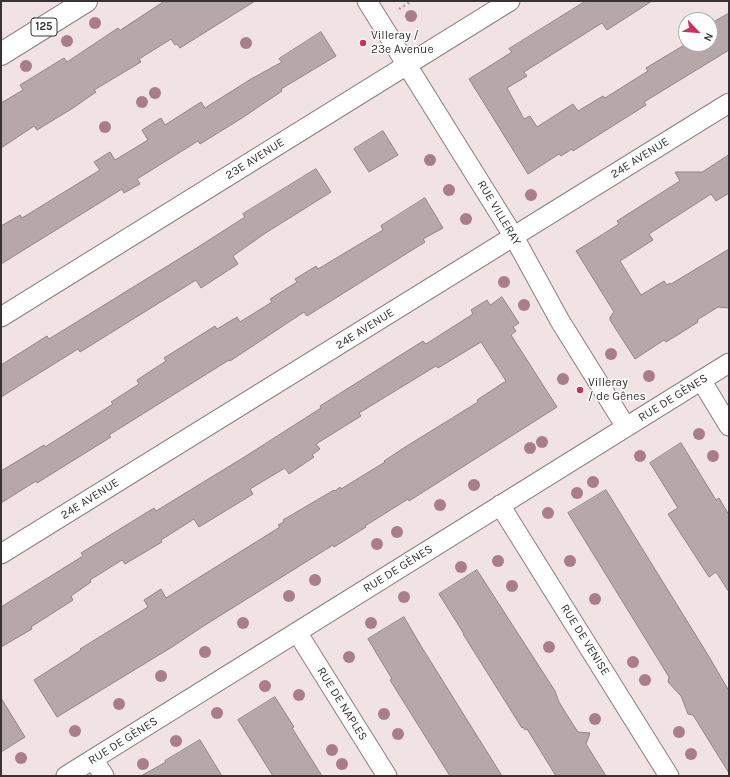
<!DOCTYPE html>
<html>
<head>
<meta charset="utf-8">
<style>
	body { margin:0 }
	#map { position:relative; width:730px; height:777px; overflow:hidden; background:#f1e2e4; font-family:Karla,sans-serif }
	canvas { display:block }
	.frame { position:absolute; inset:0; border:2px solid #393334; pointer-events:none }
	.north { position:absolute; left:678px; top:12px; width:40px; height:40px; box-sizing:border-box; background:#fff; border:1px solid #b0adae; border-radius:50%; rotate:116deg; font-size:11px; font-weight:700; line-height:16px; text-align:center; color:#393334 }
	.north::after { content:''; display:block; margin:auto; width:14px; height:18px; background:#c4355d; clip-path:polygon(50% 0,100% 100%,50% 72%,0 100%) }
</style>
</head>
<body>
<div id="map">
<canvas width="730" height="777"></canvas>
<div class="frame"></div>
<div class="north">N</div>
</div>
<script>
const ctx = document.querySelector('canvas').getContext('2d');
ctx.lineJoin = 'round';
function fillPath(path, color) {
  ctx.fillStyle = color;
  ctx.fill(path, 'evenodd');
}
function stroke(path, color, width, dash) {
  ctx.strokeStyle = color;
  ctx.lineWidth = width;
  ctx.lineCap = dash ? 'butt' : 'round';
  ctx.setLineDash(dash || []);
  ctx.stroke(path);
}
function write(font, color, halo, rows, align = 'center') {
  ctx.font = font + ' Karla,sans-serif';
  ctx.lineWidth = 3;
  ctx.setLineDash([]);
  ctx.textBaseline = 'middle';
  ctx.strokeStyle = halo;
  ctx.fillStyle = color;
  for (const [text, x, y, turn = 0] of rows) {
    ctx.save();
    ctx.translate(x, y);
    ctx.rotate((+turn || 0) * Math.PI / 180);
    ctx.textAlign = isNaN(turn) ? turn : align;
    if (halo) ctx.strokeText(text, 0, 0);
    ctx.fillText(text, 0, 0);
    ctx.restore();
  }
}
const building = new Path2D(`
	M165,1H255L180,48L177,44L175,45L171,39L139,59L141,62L94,90L96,92L73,108L37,130L34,126L1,148V103L23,90L20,85L64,58L67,62L118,28L120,30Z
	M586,1H652L607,30L602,23L524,72L527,76L507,88L524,119L530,116L537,127L573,104L578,111L603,96L605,98L648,71L646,68L686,44H710V24L729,13V50L644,102L646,105L592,139L573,151L572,149L561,156L559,154L528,174L469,79L512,52L509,49Z
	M321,32L336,56L281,89L282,91L242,118L200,144L198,141L137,179L140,184L124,193L122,189L1,264V226L20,215L22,218L100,170L94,162L110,152L115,160L148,140L142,130L161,118L165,125L201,102L205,108L251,79L282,62L279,59Z
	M383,131L398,155L369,172L354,149Z
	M729,155V193L716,201L711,194L649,234L653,240L620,261L641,295L664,281L667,285L670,283L671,284L729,249V308L718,307L697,320L698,322L676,336L666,342L664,340L635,359L610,320V317L612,315V314L614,312L576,251L619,224L617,221L680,181L675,172H702Z
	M316,169L331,192L264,234L233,256L238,264L201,288L196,280L80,352L78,349L1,397V365L47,336L49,339L195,249L245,217L243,214Z
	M425,198L443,228L423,239L425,242L307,316L304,312L230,361L229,360L109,435L111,437L37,483L36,481L1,503V471L44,445L45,447L113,404L111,402L139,384L137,380L166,361L164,358L215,326L217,329L237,317L240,322L272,302L270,299L297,282L295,279L316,266L318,269L383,230L381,226Z
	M502,297L519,323L513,327L516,331L511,335L557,407L409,501L408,499L365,526L366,527L334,547L333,545L202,627L172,647L57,717L34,680L81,650L80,649L148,607L144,600L161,589L166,598L280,527L278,525L284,522L283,520L334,490L335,491L340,487L341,489L385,462L384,461L402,449L478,402L477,400L506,381L481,342L438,368L436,366L359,413L361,416L316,444L320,449L312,455L314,457L289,474L285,468L250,489L253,494L199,527L194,519L161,540L162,542L125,564L122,560L90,580L91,582L71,596L73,600L31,627L32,629L1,647V607L83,556L81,553L154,508L156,511L246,456L321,408L320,406L423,341L426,344L448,330L473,314L471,310L487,300L490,305Z
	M681,443L716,500L719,498L729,515V592L716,572L709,577L668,514L678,508L650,463Z
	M606,490L708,655L729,691V773L693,715L688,714L681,696L668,682L669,677L568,513Z
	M477,570L555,691L559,702L572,723L578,732L590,733L586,744L606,776H556L527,729L525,730L523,727L522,728L463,634H464L439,594Z
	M404,617L421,646L502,776H450L390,680L392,679L368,639Z
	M275,697L294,727L292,728L322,776H273L238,720Z
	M1,698L25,737L1,752Z
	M200,740L222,776H141L166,762L165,761Z`);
fillPath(building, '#b6a7a9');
stroke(building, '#928486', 1);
const street = new Path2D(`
	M367,1L514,237L560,321L626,427
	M1,317L510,1
	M701,380L729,426
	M500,505L669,776
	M1,554L729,103
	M297,632L387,776
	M93,759L104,776
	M66,776L729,363`);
const primary = new Path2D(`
	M1,54L86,1`);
stroke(street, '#8c7e80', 21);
stroke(primary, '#8c7e80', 24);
stroke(new Path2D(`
	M399,9L412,1`), '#ab9fa1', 2.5, [2, 3]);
stroke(street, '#fff', 19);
stroke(primary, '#fff', 22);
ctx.fillStyle = '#aa7e88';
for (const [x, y] of [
	[411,16],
	[95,23],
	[67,41],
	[246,43],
	[26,66],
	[155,93],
	[142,102],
	[105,127],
	[430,160],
	[449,190],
	[531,195],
	[466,219],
	[504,282],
	[524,305],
	[611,354],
	[649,376],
	[563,379],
	[699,434],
	[542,442],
	[530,448],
	[640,456],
	[713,456],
	[593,482],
	[474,485],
	[577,493],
	[440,505],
	[548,513],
	[397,532],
	[377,544],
	[498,561],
	[570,561],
	[461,567],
	[315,580],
	[512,586],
	[289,596],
	[404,597],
	[595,599],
	[243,623],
	[371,623],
	[549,647],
	[205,652],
	[349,657],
	[633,662],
	[161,676],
	[645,680],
	[265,686],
	[299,695],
	[119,704],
	[217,713],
	[384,714],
	[595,719],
	[75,731],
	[679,732],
	[398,734],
	[176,741],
	[332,750],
	[691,754],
	[21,758],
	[143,764],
	[342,764]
]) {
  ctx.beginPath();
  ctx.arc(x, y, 6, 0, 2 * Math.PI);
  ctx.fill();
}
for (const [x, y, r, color] of [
	[363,43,4,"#c4355d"],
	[580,390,4,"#c4355d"]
]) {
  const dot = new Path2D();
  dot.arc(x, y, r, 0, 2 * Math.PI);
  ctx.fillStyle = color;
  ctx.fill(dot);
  stroke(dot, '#fff', 1.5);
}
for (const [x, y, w] of [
	[44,27,26]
]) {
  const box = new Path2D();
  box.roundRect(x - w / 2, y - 9, w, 18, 3);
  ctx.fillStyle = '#fff';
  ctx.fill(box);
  stroke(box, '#393334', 1);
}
write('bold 11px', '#393334', null, [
	["125",44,27]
]);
write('12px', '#393334', '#fff', [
	["Villeray /",371,36],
	["23e Avenue",371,50],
	["Villeray",588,383],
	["/ de Gênes",588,397]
], 'left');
write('12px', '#393334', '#fff', [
	["24E AVENUE",640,158,-32],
	["23E AVENUE",255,159,-32],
	["RUE VILLERAY",499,213,59],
	["24E AVENUE",365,329,-32],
	["RUE DE GÈNES",673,398,-32],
	["24E AVENUE",90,499,-32],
	["RUE DE GÈNES",398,569,-32],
	["RUE DE VENISE",585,640,58],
	["RUE DE NAPLES",342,704,58],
	["RUE DE GÈNES",123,741,-32]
]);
</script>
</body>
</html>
